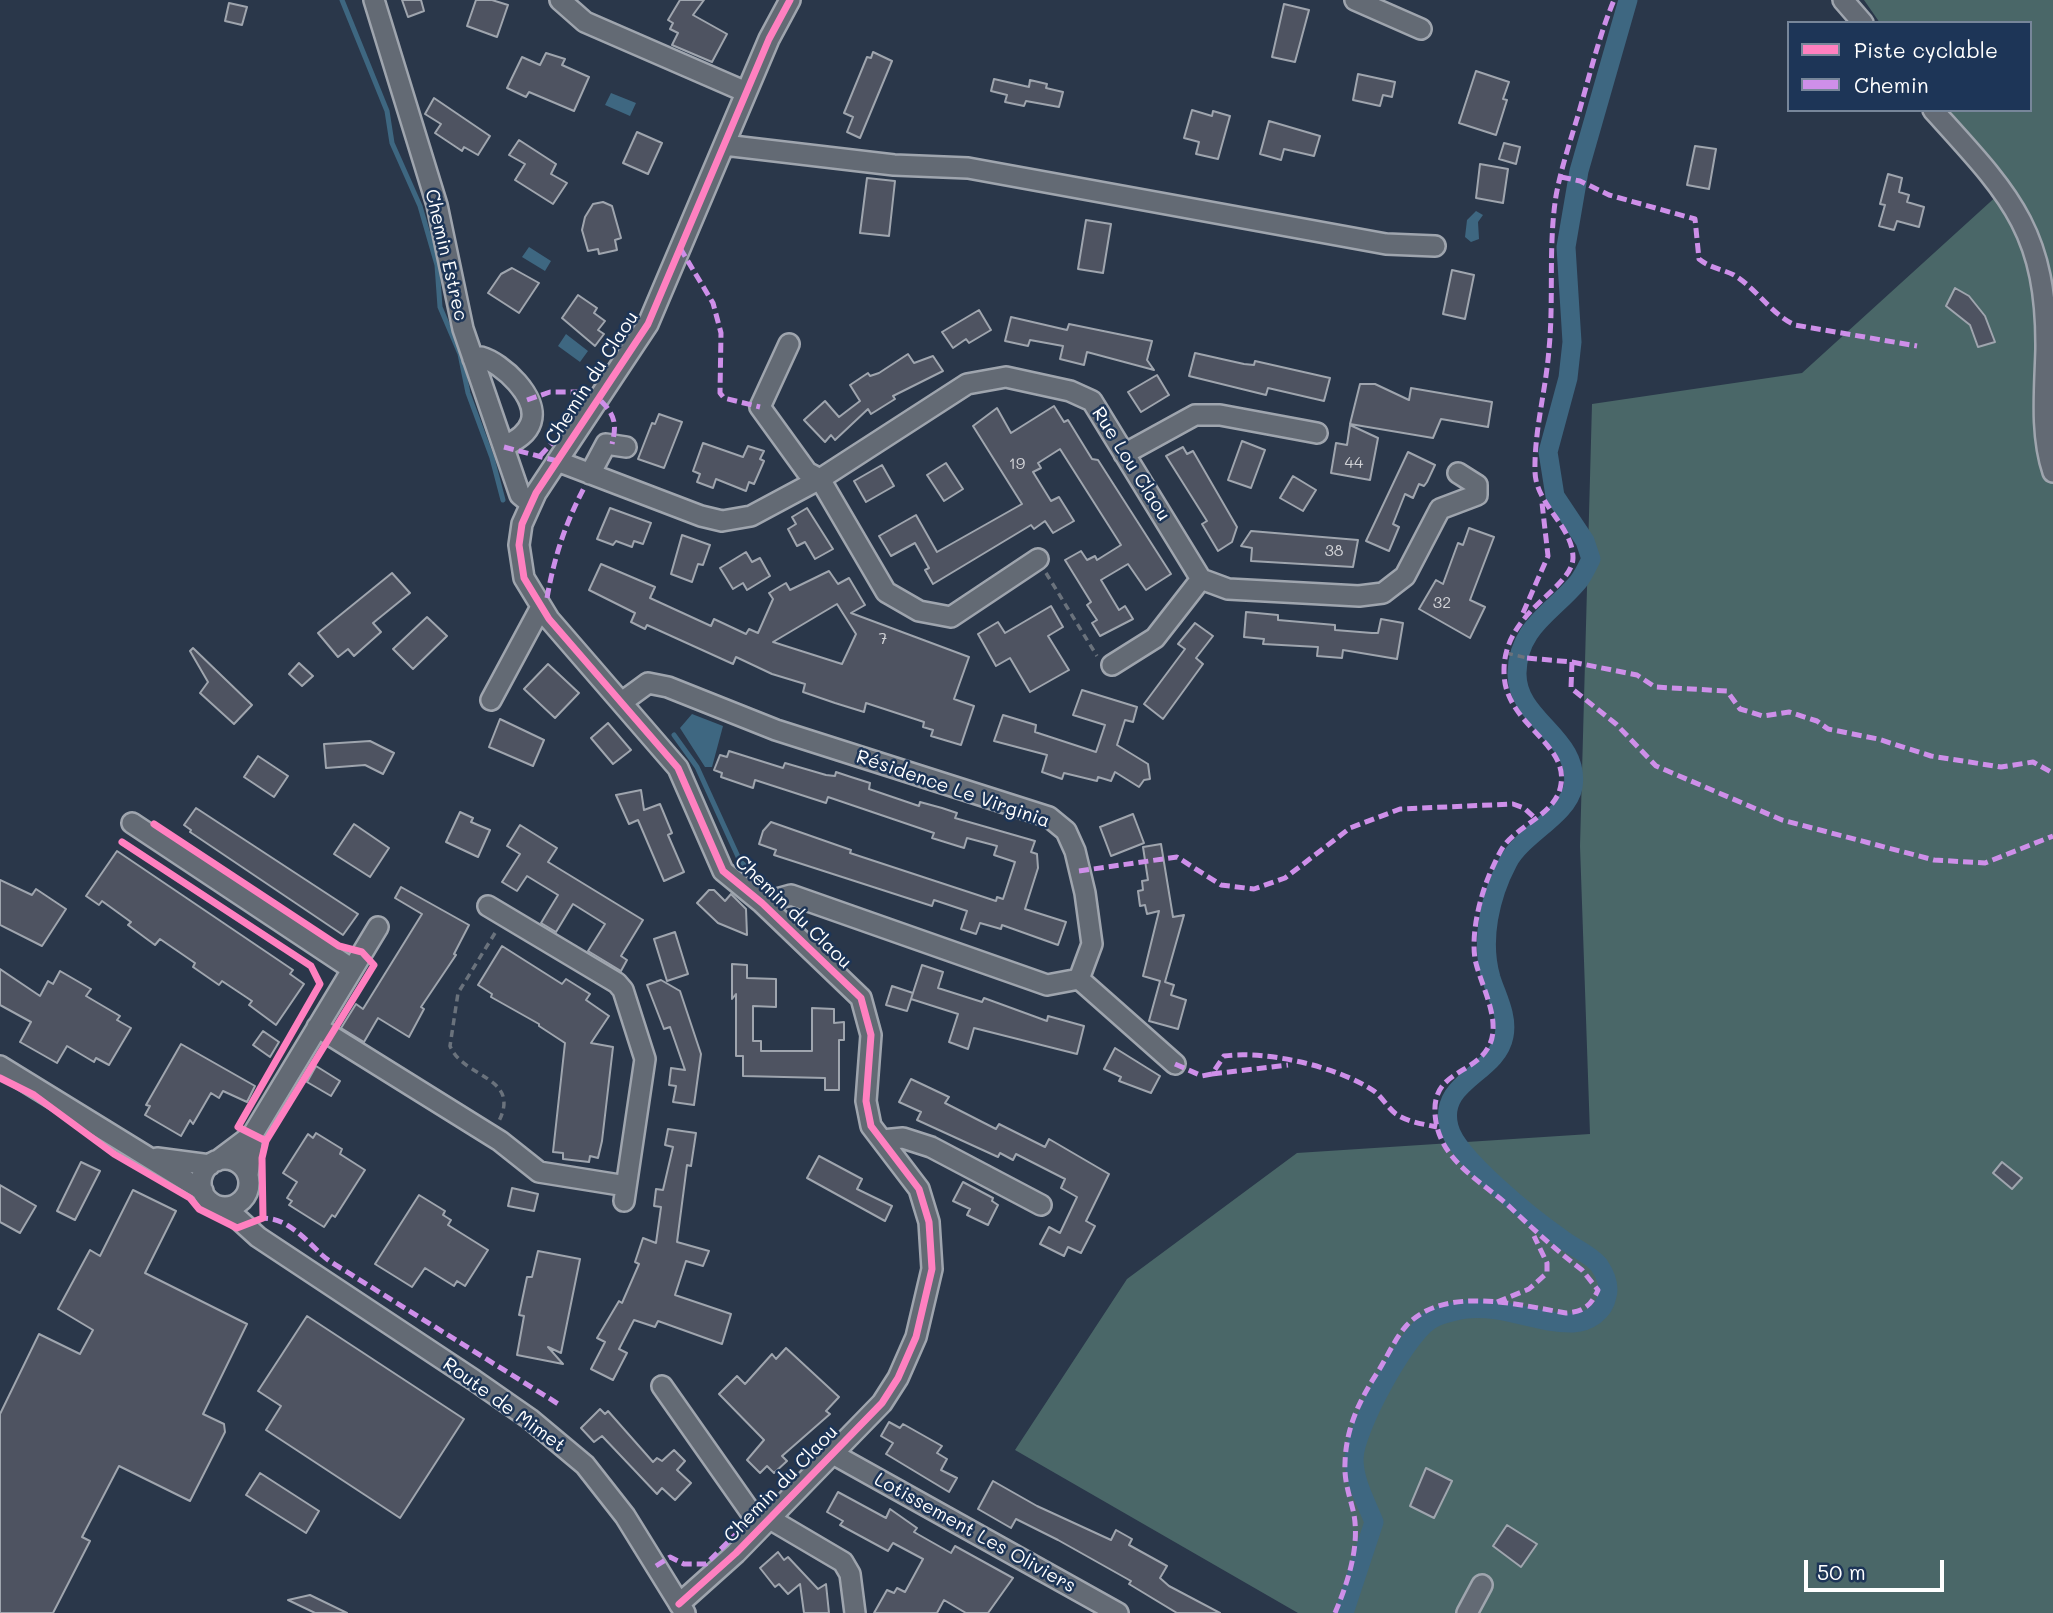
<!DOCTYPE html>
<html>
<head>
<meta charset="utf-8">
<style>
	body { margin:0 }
	#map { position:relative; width:2053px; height:1613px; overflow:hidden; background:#2a374a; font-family:Mali,sans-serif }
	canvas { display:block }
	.legend { position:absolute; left:1787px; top:21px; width:245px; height:91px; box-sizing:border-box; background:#1d3557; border:2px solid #77869a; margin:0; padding:9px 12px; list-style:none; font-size:21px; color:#fff }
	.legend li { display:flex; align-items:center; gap:14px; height:35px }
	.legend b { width:35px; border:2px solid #77869a }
	.scale { position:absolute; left:1804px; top:1560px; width:140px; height:32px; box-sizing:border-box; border:4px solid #fff; border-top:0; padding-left:9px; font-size:21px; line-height:24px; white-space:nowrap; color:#fff; -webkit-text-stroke:5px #1d3557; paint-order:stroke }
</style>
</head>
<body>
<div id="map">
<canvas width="2053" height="1613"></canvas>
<ul class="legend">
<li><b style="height:9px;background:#ff80c0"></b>Piste cyclable</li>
<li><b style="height:9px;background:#ce8fe9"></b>Chemin</li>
</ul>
<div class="scale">50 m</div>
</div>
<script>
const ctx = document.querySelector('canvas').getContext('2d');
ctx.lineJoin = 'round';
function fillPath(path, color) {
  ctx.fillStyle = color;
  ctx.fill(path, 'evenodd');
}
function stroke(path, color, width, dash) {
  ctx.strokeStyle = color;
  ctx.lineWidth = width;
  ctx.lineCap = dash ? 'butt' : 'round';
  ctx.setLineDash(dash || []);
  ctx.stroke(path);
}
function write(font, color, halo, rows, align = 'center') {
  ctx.font = font + ' Mali,sans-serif';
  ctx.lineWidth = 5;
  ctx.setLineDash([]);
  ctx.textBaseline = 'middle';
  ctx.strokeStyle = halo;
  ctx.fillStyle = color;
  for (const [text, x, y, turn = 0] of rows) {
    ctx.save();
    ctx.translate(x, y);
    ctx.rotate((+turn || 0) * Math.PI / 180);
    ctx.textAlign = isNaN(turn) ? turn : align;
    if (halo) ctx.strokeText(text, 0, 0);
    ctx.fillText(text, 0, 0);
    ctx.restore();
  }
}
fillPath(new Path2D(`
	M1864,0H2053V1613H1298L1015,1450L1127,1279L1297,1153L1590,1134L1580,846L1592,404L1802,373L2000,193L1942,110H2030V23H1880Z`), '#4a6768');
fillPath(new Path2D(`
	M611,93L636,103L630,116L605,105Z
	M1476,211L1483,215L1478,222L1479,239L1471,242L1465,237L1467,220Z
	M529,247L551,261L545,271L522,257Z
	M566,334L588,351L580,362L558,346Z
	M692,714L723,726L712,767H705L680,728Z`), '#3e6781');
stroke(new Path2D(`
	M342,0L387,111L392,143L420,206L437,265L440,307L460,354L468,393L492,458L503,500
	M674,735L697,767L740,861L765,884`), '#3e6781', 5);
stroke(new Path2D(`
	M1344,1613L1374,1522C1366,1502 1354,1481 1354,1459C1354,1430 1405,1337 1429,1321C1439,1314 1455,1311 1467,1309C1503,1305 1538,1324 1573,1323C1589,1322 1604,1312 1607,1296C1610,1286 1605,1274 1599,1265C1590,1254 1572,1247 1561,1238C1533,1219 1456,1157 1449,1127C1437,1081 1497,1074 1504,1036C1508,1016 1497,997 1491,978C1480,940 1490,896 1508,862C1522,835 1568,815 1573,787C1581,737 1516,721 1517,673C1518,627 1552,613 1578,582C1583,576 1587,567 1591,559L1585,541L1555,496L1548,452L1568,378L1572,342L1566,247L1579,171L1628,0`), '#3e6781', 19);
const building = new Path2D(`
	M402,0H421L424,11L408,17Z
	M476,0H492L508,5L497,37L467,26Z
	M680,0H704L693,15L727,34L712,62L672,45L678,33L670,29L673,23L668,20Z
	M229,3L247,7L242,25L225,21Z
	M1284,4L1309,10L1295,62L1272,57Z
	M873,52L892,61L860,138L847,132L853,117L844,113L867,57L871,58Z
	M546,53L565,59L562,65L589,77L574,111L529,92L526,97L507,88L522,57L540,65Z
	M1476,71L1509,82L1503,99L1507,100L1496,135L1459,123Z
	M1358,74L1395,82L1392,97L1383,95L1380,106L1353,100Z
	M994,79L1029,87L1030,80L1047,84L1046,88L1063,92L1059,107L1026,101L1024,106L1005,102L1007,95L991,91Z
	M434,98L490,136L478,155L464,147L462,151L435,133L441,124L425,114Z
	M1192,110L1212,116L1213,111L1230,116L1218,159L1196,154L1199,142L1184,138Z
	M1269,121L1320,136L1314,156L1284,149L1281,160L1260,154Z
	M637,132L662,143L648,174L623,163Z
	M519,140L556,164L551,174L567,183L553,204L515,180L525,164L509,155Z
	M1504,143L1520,147L1516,164L1499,159Z
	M1695,146L1716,149L1709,189L1687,185Z
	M1480,164L1508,169L1503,203L1476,198Z
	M1888,174L1902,178L1899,192L1909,195L1907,202L1924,207L1919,227L1897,221L1894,230L1879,226L1885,205L1880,204Z
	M867,178L895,181L889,236L860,233Z
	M603,202L612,206L621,238L615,240L617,250L599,254L598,249L588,251L582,230L585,217L593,204Z
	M1086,220L1111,224L1103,273L1078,269Z
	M512,268L539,283L519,313L488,293L501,274Z
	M1452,270L1474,275L1465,319L1443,314Z
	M1955,288L1969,296L1985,316L1995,342L1978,347L1970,325L1946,306Z
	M578,295L597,308L594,313L605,321L598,330L604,334L595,346L562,318Z
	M979,310L991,330L969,343L966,339L953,348L942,332Z
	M1011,317L1067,330L1069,324L1152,341L1147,360L1154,370L1087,352L1084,365L1060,359L1063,346L1030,340L1028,346L1005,341Z
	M1195,353L1244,364L1254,365L1255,361L1330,378L1324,401L1268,388L1266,395L1189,376Z
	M908,354L914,363L933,356L943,371L893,396L895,399L871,414L868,409L835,440L831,435L825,442L804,420L825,401L839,417L860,401L850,385L868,373L870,376L879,373Z
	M1157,375L1169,395L1141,412L1128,392Z
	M1360,384H1375L1409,400L1411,388L1492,402L1488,427L1441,419L1433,438L1350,424Z
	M1054,406L1064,422L1068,420L1092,459L1098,460L1171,574L1146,590L1128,564L1101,580L1119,610L1125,606L1133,619L1100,636L1092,623L1097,620L1087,605L1091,602L1065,560L1081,551L1087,560L1095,556L1097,560L1121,545L1060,449L1038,463L1041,468L1033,472L1051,501L1059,497L1074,521L1053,533L1045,521L1034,529L1031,525L933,584L925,570L929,568L915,543L891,556L879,536L916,515L937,552L1022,504L973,426L997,408L1011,433Z
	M659,414L682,422L664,468L638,459L652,423L655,424Z
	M1350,425L1378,438L1370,480L1331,473L1336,443L1347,445Z
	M1242,441L1265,450L1251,488L1228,480Z
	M703,443L743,457L748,446L764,451L760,459L764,461L754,484L749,482L746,491L716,479L713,488L697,482L700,474L693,471Z
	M1183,447L1187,454L1193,451L1237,527L1232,542L1218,551L1202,524L1207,521L1166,456Z
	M1408,452L1435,465L1427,482L1424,486L1419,484L1413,498L1405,494L1393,524L1399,527L1389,551L1366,541Z
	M946,463L963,489L944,501L927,475Z
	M882,465L894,486L866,502L854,481Z
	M1293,476L1316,490L1303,511L1280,498Z
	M610,508L651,523L643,544L634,541L632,547L616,541L613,545L597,539Z
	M807,508L833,549L815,559L805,542L797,546L788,529L796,524L792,517Z
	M1469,528L1494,537L1470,600L1485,607L1470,638L1419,609L1436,580L1443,584L1458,543L1463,545Z
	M1251,531L1358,540L1353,567L1251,561L1252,548L1241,546Z
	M682,535L710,545L703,565L698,564L692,582L671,574Z
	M746,552L752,562L760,558L770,576L747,590L743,583L733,589L720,568Z
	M601,564L655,587L650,598L711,626L714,619L746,634L749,629L758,633L773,599L769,593L786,583L790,590L829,571L838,584L849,578L865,605L851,613L969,657L954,699L974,706L961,745L931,736L933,730L923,727L924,722L866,703L864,712L835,703L803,692L805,684L772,674L736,657L733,664L647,625L645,629L631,622L635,613L589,590ZM837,604L856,634L842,664L773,642Z
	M392,573L410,593L373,623L381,632L354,656L348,649L338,657L318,633Z
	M1051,606L1063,627L1048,636L1069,670L1030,692L1010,658L996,666L978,634L998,622L1005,633Z
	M1246,612L1278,615V620L1335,625V630L1372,633H1378L1381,619L1403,623L1397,659L1343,650L1342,658L1317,656L1318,647L1263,644L1264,639L1244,637Z
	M427,617L447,636L413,669L393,649Z
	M1195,623L1213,636L1196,658L1203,664L1163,719L1144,704L1185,649L1178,644Z
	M193,648L252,705L234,724L200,693L208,682L190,651Z
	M299,663L313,676L302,686L289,674Z
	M548,664L579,693L555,718L524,689Z
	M1082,690L1137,707L1133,722L1125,720L1117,745L1148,764L1150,779L1144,780L1139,787L1115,772L1111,781L1098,777L1097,781L1064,773L1062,779L1042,772L1047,755L994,741L1003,715L1036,725L1035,732L1096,752L1105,725L1073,715Z
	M500,719L544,740L533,766L489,747Z
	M608,723L631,750L613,764L591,738Z
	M370,741L394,753L383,774L365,765L326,768L324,744Z
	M729,751L783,768L785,763L826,775L835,776L836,772L851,777L870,783L869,789L919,806L920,802L942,808L957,813L955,818L1035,841L1031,852L1037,854L1038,868L1025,909L1066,922L1058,945L1002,925L1001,929L980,923L976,934L961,929L967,911L934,900L932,906L774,855L776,850L759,844L763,831L771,822L851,850L850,853L996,901L997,897L1003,899L1015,862L994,855L997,846L967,838L964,848L932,838L934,833L828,797L826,803L755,780L753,788L721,777L722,773L714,770L720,755L727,757Z
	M258,756L288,776L274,797L244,777Z
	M641,790L644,810L660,804L672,833L668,835L684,872L664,881L638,820L629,824L616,795Z
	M196,808L358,914L343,935L190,832L191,830L184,825Z
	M460,812L473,818L471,822L490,830L478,857L446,842Z
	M1133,814L1144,843L1111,856L1100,827Z
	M354,824L389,848L370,877L334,854Z
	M520,825L557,848L548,862L643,920L621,956L627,960L621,971L588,951L605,924L573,904L556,932L541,923L558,895L527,876L517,891L502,882L520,854L507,846Z
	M1161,844L1173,917L1184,915L1165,982L1174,985L1171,995L1186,1000L1178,1029L1149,1021L1160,981L1143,976L1159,911L1147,914L1145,905L1140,906L1138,891L1143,890L1142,881L1148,880L1143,847Z
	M117,851L293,970L290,974L304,984L276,1025L249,1005L252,1001L222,981L219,985L193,967L195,963L160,939L155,945L128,925L131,922L102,901L99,905L86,896Z
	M0,880L32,895L36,889L66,909L42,946L0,925Z
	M401,887L469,925L454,954L456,955L421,1007L424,1009L409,1037L378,1018L364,1042L341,1028L356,1004L363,1009L422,914L395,898Z
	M709,890H714L725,901L731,894L746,909L747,935L718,923L697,903Z
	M675,932L688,974L667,981L654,939Z
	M502,946L562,984L566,979L590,994L586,1000L609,1016L591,1043L613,1047L602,1141L598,1158L590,1156L589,1162L563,1159V1153L553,1152L565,1043L539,1026V1024L491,997L492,994L478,985Z
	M732,964L747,965V978L776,979V1007L753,1006V1041H761V1051H812V1008L834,1009V1023L844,1022V1040H839V1090H825V1078L743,1076V1056H736V994L732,999Z
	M922,965L943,972L938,988L982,1002L984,998L1047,1021L1048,1016L1084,1026L1077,1054L974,1028L968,1049L949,1042L958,1014L911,999Z
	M0,969L40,996L48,981L53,984L60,971L91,989L86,996L120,1016L117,1020L131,1028L109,1065L96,1058L94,1062L67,1046L57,1063L20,1042L31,1022L0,1005Z
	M661,980L680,991L701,1054L694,1105L673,1102L676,1086L669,1085L671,1068L685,1070L670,1027L664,1029L647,985Z
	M892,986L913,993L907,1011L886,1005Z
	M263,1031L279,1042L270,1057L253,1045Z
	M181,1044L255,1086L247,1102L223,1091L219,1098L211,1093L193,1124L190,1120L181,1136L145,1115L150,1106L146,1105Z
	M1115,1048L1160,1076L1151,1093L1119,1081L1121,1077L1104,1069Z
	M316,1066L340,1081L331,1096L307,1082Z
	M911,1079L949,1097L945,1103L996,1129L999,1124L1045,1147L1049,1139L1109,1174L1086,1221L1095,1226L1081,1253L1068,1247L1064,1256L1040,1244L1049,1227L1060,1233L1077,1197L1061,1188L1065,1179L1016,1154L1013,1160L1000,1153L998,1157L917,1120L921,1112L899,1102Z
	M668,1129L696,1133L691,1166L687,1165L677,1242L709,1251L703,1266L686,1261L675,1295L731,1314L722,1344L658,1321L655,1327L634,1320L619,1349L627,1353L613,1380L591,1369L605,1342L597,1338L619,1301L622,1303L639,1264L635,1262L643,1238L656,1243L661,1207L654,1206L656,1189L663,1190L673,1147L665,1145Z
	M316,1133L342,1149L340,1154L365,1170L335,1217L332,1215L324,1227L289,1205L292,1201L287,1198L297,1182L283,1173L308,1134L313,1138Z
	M819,1156L862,1179L857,1189L892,1206L885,1221L807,1178Z
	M81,1162L100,1171L75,1220L57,1211Z
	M2002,1162L2022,1178L2012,1189L1993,1173Z
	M963,1182L993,1198L992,1201L998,1205L988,1225L967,1215L970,1209L953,1201Z
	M0,1185L36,1206L20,1233L0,1222Z
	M512,1188L538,1194L534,1211L508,1206Z
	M133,1190L176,1211L145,1273L247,1324L203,1414L224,1424L225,1432L190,1501L119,1466L82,1537L90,1541L53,1613H0V1414L39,1334L80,1354L93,1330L58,1309L90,1250L100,1256Z
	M419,1195L445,1211L443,1215L451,1220L448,1225L488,1250L465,1286L457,1281L454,1286L425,1268L412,1287L375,1264Z
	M538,1251L580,1259L561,1353L548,1347L563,1364L517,1355L524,1316L519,1315L527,1277H532Z
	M307,1316L464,1419L400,1518L266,1430L281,1406L258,1391Z
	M786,1348L839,1397L826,1411L830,1414L782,1456L787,1461L774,1473L767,1466L760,1473L747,1460L764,1440L719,1394L737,1376L745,1384L772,1354L776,1359Z
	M600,1409L605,1414L608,1411L653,1462L657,1458L662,1461L674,1450L685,1461L677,1470L691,1483L675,1500L662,1488L657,1494L602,1436L594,1442L581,1428Z
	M889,1422L900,1428L903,1424L942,1446L937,1453L947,1459L941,1470L957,1478L949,1492L886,1454L893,1443L881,1436Z
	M1426,1468L1452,1481L1434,1518L1410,1506Z
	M260,1473L319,1511L306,1533L246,1495Z
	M993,1481L1037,1506L1111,1540L1116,1530L1132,1539L1129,1545L1167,1566L1160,1578L1169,1586L1220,1613H1177L1129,1584L1131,1581L1058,1540L1016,1519L1011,1528L978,1509Z
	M838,1492L886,1518L890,1509L917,1528L914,1532L951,1553L955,1546L1013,1578L988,1613H966L944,1600L937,1613H874L887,1590L894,1593L897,1588L905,1592L923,1559L893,1543L888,1551L840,1525L843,1521L827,1512Z
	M1507,1525L1537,1544L1521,1567L1493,1546Z
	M778,1552L784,1560L788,1557L818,1589L826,1584L829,1613H804L800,1584L788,1594L779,1584L775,1587L760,1568Z
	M310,1595L347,1613H315L288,1600Z`);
fillPath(building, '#4e5361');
stroke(building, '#9fa5ae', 2);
const minor = new Path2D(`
	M374,0L437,205L463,329L520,495L531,504
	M560,0L585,22L746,92
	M1355,0L1421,29
	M1843,0L1863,23
	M1933,110C2009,194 2047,230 2046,349C2045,388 2040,434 2053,472
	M724,145L894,165L968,168L1386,244L1435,246
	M789,344L760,407L807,472L820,479L886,592L919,611L951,617L1038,559
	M473,359L481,357C502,363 539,397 531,422C527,435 514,441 504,447
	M1124,454L1195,415H1220L1317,433
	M557,461L701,516L722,521L751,516L820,479L967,384L1006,377L1070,391L1092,401L1201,579L1228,589L1359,596L1383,593L1405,576L1440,509L1477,495V485L1458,473
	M590,474L606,444L626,447
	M1112,665L1155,638L1201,579
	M491,700L541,607
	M622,702L648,683L668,687L776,730L1049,817L1066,831L1075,851L1085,893L1092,944L1079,979L1047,985L791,895L762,903
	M132,823L352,969
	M488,906L617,983L623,990L645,1059L624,1201
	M1079,979L1175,1064
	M317,1027L500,1141L539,1172L626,1186
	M0,1066L203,1191
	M253,1134L378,927
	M882,1140L903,1138L931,1147L1041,1205
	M157,1158L210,1165
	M201 1183a24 24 0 1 1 48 0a24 24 0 1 1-48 0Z
	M217,1161L253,1134L248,1175
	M225,1207L258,1237L474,1380L530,1419L585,1465L625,1516L685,1613
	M662,1386L761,1527
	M833,1454L1118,1613
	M770,1519L843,1562L850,1574L855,1613
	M679,1604L736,1553L882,1403L898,1378L916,1337L932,1269L929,1222L919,1189L871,1126L866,1101L871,1035L861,998L762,903L723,871L678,768L549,619L524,578L519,545L522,524L536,493L648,324L769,39L790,0
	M1467,1613L1482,1585`);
stroke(minor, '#9fa5ae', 24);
stroke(new Path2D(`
	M1046,573L1097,656
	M1506,653L1527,658
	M495,933L458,993L450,1046C464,1079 521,1076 499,1121`), '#6a727c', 3.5, [7, 5]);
stroke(minor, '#636a74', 19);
stroke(new Path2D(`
	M1561,177L1580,181L1609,195L1695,219L1699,259C1710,268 1722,269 1734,275C1757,289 1771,314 1795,325L1917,346
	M680,248L713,303L721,333L720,393L724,398L760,407
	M527,400L550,392H590
	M601,401C615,415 617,424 612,444
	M504,447L557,461
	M540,456L552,443
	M547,598C554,558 565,524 584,488
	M1523,613L1548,556L1542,503
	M1527,658L1572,662L1637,675L1655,687L1727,691L1740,709L1763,716L1789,712L1817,721L1828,729L1878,739L1931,756L2001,767L2033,762L2053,773
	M1572,662L1571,688L1616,724L1656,766L1782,820L1934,860L1985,863L2053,836
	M1079,871L1177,857L1221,885L1254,889L1285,878L1350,828L1400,809L1513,804L1524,808L1535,818
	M1175,1064L1202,1076L1212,1074L1224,1056C1266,1050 1339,1067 1374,1091C1382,1097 1388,1108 1396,1114C1408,1122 1423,1124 1437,1127
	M1212,1074L1288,1065
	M258,1219C284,1214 305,1239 322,1255C332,1264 345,1270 355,1277L560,1405
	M1497,1302L1529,1289L1547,1273V1263L1534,1236
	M656,1566L670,1557L684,1564H706L745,1525
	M1335,1613C1348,1582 1361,1544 1353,1510C1349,1494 1344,1480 1345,1463C1346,1427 1360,1399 1379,1370C1388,1355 1396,1337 1407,1325C1445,1285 1519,1305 1566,1313C1583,1312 1591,1306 1598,1290L1582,1270C1557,1251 1534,1230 1511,1208C1483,1182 1443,1163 1436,1122C1427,1069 1475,1077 1490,1044C1501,1018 1480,984 1475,959C1471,932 1480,897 1490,873C1494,865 1498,855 1503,847C1519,824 1557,814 1561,784C1568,742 1504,724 1504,672C1503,611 1572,590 1573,558C1573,526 1536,505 1535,472C1534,431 1546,390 1549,349C1554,298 1548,247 1556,196C1561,168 1571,139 1579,112C1590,74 1599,36 1614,0`), '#ce8fe9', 5, [10, 5]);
stroke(new Path2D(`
	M122,842L311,966L320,984L238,1127L266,1141
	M0,1078L34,1095L114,1154L190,1198L199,1209L237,1228L263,1218L262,1158L266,1141L374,965L362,952L339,946L154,824
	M679,1604L736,1553L882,1403L898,1378L916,1337L932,1269L929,1222L919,1189L871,1126L866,1101L871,1035L861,998L762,903L723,871L678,768L549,619L524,578L519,545L522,524L536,493L648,324L769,39L790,0`), '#ff80c0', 7);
write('16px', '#d3d4d8', null, [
	["44",1354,463],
	["19",1017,464],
	["38",1334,551],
	["32",1442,603],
	["7",883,639]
]);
write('19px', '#fff', '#1d3557', [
	["Chemin Estrec",446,255,77],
	["Chemin du Claou",592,378,-57],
	["Rue Lou Claou",1131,464,58],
	["Résidence Le Virginia",953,789,19],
	["Chemin du Claou",793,912,44],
	["Route de Mimet",504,1405,36],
	["Chemin du Claou",781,1484,-46],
	["Lotissement Les Oliviers",975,1533,29]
]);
</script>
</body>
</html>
